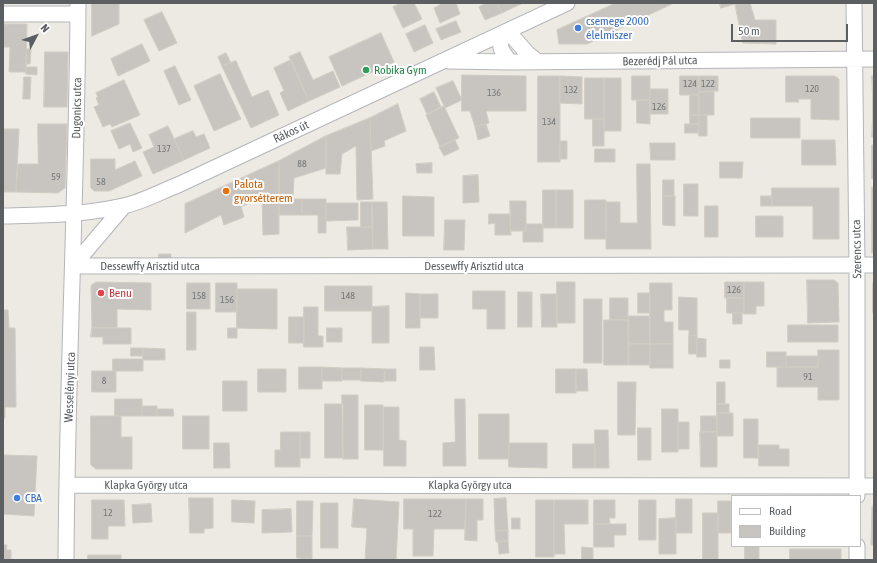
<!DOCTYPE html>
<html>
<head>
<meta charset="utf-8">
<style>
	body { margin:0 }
	#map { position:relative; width:877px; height:563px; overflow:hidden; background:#edeae3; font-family:"Asap Condensed",sans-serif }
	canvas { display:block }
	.frame { position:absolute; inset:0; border:4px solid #5b5f62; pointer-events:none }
	.legend { position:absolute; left:731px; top:495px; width:130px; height:52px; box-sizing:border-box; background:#fff; border:1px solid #bdbfc0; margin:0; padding:5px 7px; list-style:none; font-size:12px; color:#5b5f62 }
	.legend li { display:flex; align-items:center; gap:8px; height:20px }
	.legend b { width:20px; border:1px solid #bdbfc0 }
	.north { position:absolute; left:16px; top:16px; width:40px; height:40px; -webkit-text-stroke:3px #fff; paint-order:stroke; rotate:49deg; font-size:11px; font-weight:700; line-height:16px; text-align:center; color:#5b5f62 }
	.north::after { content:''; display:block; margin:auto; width:14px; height:18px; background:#5b5f62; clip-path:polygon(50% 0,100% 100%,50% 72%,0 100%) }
	.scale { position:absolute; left:731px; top:24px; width:117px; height:18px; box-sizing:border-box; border:2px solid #5b5f62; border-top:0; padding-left:5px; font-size:12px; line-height:14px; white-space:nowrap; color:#5b5f62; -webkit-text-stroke:3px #fff; paint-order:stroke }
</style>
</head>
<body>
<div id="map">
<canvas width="877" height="563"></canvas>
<div class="frame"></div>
<ul class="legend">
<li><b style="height:5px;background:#fff"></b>Road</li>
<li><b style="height:11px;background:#c8c5c0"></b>Building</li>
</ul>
<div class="north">N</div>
<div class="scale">50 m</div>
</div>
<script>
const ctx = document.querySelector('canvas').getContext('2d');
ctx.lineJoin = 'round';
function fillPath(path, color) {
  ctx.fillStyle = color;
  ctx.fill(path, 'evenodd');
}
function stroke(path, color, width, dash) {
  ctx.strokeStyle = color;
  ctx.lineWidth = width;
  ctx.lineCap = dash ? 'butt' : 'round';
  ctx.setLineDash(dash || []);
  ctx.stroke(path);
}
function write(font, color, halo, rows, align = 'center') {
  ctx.font = font + ' "Asap Condensed",sans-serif';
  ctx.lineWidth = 4;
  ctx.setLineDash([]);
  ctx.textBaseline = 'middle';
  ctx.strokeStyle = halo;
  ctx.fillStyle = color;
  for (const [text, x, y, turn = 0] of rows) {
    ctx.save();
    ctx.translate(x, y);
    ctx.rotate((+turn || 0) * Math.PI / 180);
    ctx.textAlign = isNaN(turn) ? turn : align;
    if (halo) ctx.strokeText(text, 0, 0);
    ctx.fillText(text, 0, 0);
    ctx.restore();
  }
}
const building = new Path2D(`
	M92,3H119V24L92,36Z
	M402,3H414L422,19L403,28L393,7Z
	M440,3H456L460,14L440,23L434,8L440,5Z
	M487,3H497L502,13L485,20L479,7Z
	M497,3H523L502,13Z
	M616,3H674L587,44H559L557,30Z
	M720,3H735V4L721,8Z
	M735,3H750L755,20H776V44L743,43Z
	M162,12L177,43L159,51L144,20Z
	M456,21L461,32L441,40L436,29Z
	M4,24H27L26,72H9L10,47H4Z
	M425,25L433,43L414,52L406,34Z
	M381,33L394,62L342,86L329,57Z
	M142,44L150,61L118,76L111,59Z
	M27,49H31L30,64H26Z
	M45,52H68L67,107H44Z
	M300,52L313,80L333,71L340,87L309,101L289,57Z
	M226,53L231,63L222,66L218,57Z
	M291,60L309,101L288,111L280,93L284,91L274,68Z
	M236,61L252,97L268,90L279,115L251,128L222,66Z
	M175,66L191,100L179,105L164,71Z
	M26,67H37V75L26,74Z
	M220,74L241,119L214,131L194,86Z
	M462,75L526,76V111H486L489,123L475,127L470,111H462Z
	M538,76H560V162H538Z
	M560,76L582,77V104L560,103Z
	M632,76H650V100H632Z
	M680,76H699V95H680Z
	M699,76H718V91L699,92Z
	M786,76H835L839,79V120L811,119V99H798L799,102H786Z
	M872,76H874V95H873Z
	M24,77H31L30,99H23Z
	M585,78H604V119H585Z
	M604,78H621V131H604Z
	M124,80L140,115L112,127L110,124L103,127L94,107L99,105L96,98L98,97L96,93Z
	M453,81L462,100L445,108L436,88Z
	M650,89H668V114H650Z
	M434,92L441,107L427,114L420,99Z
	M699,92H714V115H699Z
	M690,95H699V115H690Z
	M873,95H874V118H873Z
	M637,100H650V124L637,123Z
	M398,104L406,131L384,141L385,146L371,151L370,118Z
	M444,106L459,138L440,147L426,115Z
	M690,115H699V124H690Z
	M699,115H707V136H699Z
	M370,118L373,199L357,200L356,146L342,154L340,174H326V136Z
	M751,118H800V138H751Z
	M873,118H874V137H872Z
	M593,119H604V146H593Z
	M130,123L142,148L133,152L130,144L119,149L111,131Z
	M38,124H67L65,188L58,193L16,192L18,164H38Z
	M486,124L490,136L478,140L475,127Z
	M685,124H699V133H685Z
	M168,126L184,160L153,174L143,152L154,147L149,135Z
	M3,129H19L16,192H3Z
	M193,131L196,137L204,134L210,148L184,160L174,139Z
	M326,136V168L294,178L293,199H279V161Z
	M455,140L459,149L444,156L439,147Z
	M802,140H835L836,165H802Z
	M560,141H567V159H560Z
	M650,143H675V160H651Z
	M872,145H874V162H872Z
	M595,149H615V162H595Z
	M91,159H115V170L135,161L142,176L109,191H94L91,188Z
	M279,161V234L263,235L262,197L241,207L244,217L224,225L221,215L185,233V204Z
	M720,162H743L742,178H720Z
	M872,162H874V179H872Z
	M432,163V173H417L416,164Z
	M637,164H650L651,249H606V202H620V223H637Z
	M478,175L479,202L463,203V176Z
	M663,180H674V196H663Z
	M684,184H698V216H684Z
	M872,187H874V253H872Z
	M772,188H839V239H813V206H772Z
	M543,190H556V228H543Z
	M556,190H573V228H556Z
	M403,196L434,197V236H403Z
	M663,196H675V226L663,225Z
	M761,196H772V206H761Z
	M279,199H302V215H279Z
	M302,199H326V233H318V215H302Z
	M585,200H606V239H585Z
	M510,201H526V231H511Z
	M361,202H372V227H361Z
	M372,202H387L388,249H373Z
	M326,203H358V220L326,221Z
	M705,206H718V237H705Z
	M489,214H510L511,235H495V223L489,224Z
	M756,216H783V237H756Z
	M445,220H465L464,250H444Z
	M526,224H543V242H523V231H526Z
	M347,227H372L373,249L348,250Z
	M159,254H171V262H159Z
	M807,280H834L838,283L839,322L808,323Z
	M96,282L151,283V310L117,309V328H92L91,286Z
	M557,282H575V323H557Z
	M725,282H744V298H725Z
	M744,282H764V306H756V314H744Z
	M187,283H210V309H187Z
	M216,283H237V312H216Z
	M650,283H672V310H664V322H673V344H650Z
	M873,283H874V313H873Z
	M325,286H372V311H325Z
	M237,289H277V329L237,328Z
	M473,291H505V329H487V309H473Z
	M518,292H532V327H518Z
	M406,293L420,294V328H406Z
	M638,293H650V313H638Z
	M420,294H438V318H420Z
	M541,294H557V327H542Z
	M679,297L697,298V336L689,335V330H679Z
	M610,298H628V320H610Z
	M727,298H744V313H727Z
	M584,299H602V363H584Z
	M389,306V343H372V307Z
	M304,307H318V336H323V347H304Z
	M3,310H8L9,328H15L16,407H5V418H3Z
	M187,312H196V350H187Z
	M733,313H742V324H733Z
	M629,316H650V344H629Z
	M289,317H304V343H289Z
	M604,320H628V365H604Z
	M788,325H838V342H788Z
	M92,328H131V344H103V337H91Z
	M228,328H237V338H228Z
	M327,328H342V342H327Z
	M689,335L697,336V354H689Z
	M697,338L706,339V357H697Z
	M629,344H650V365H629Z
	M650,344H673V368H650Z
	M420,347H434L435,370H420Z
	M131,348H143V356H131Z
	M143,348L165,349V360H143Z
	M818,350H839V400H818V387H777V367H818Z
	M767,352H786V367H767Z
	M786,356H818V367H786Z
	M113,359H143V371H113Z
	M720,360H730V368H720Z
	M299,367H322V389H299Z
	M322,367L342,368V381H322Z
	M342,368H361V380H342Z
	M361,368L385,369L384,382L361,381Z
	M258,369H286V392H258Z
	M385,369H396V381H384Z
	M556,369H576V393H556Z
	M576,369H587L588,391H576Z
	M92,371H116V392H92Z
	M223,381H247V411H223Z
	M618,382H636L635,435H618Z
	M717,382H725V404H717Z
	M342,395H358V459H343Z
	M115,399H142V416H115Z
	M455,399H465L466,466H443V443L455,442Z
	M325,404H343V458H325Z
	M717,404H729V413H717Z
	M365,405H383V450H365Z
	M142,406H157V416H142Z
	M384,407H399V440L406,441V466H384Z
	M157,409H173L174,416H157Z
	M662,409H678V452H662Z
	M717,413H733V436H717Z
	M479,414H509V459H479Z
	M91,416H121V437H132V469H96L91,465Z
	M183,416H209V449H183Z
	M701,416H717V432H701Z
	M744,419H758V458H744Z
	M678,422H689V449H678Z
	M638,428H651V460H638Z
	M595,430H608L609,468H595Z
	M281,432H300V467H275V450H280Z
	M300,432H310V458H300Z
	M700,432H717V467H701Z
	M214,443H229L230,468H214Z
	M509,443H547V468L509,467Z
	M573,444H595V468H573Z
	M759,445H779V449H789V466H759Z
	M3,455L37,456L34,516L3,514Z
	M189,498H213V528L204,529V533H190Z
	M506,498L508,530L495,531L494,499Z
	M354,499L399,502L396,560H365L367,528L352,527Z
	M404,499H466L465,529H434L433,556H413V529H404Z
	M466,499H483V520H477V541L465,540Z
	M676,499H692V533H676Z
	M92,500H124L125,526H108V539H92Z
	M232,500L255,501L254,523L232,522Z
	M536,500H554V557H536Z
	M554,500H588V524H564L565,554H554Z
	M594,500H615V518H609L610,524H594Z
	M639,500H656V540H639Z
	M297,501H313L312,536H297Z
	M718,501H731V533H718Z
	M321,503H338V548H321Z
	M151,504L152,522L133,523L132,505Z
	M874,505V545H871L872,507Z
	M291,509L292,532L262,533V510Z
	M703,513H718V559H703Z
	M512,518H520V529H512Z
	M676,518V554H659V519Z
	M594,524H626V535H614V547H594Z
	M508,530V541L496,542L495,531Z
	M297,536H312V559L297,558Z
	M508,541L509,553L499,554L498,542Z
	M3,545H7L6,550H11V560H3Z
	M745,546H759V560H745Z
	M582,547L593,548V560H582Z
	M790,549H841V560H790Z
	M88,555H121V560H88Z`);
fillPath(building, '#c8c5c0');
stroke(building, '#d1ccc1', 1);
const minor = new Path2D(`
	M854,3L857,265V496
	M3,14H78
	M503,33L513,37L527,53L538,62
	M503,33C498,48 501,50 510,62
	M449,61L510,62L874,59
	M3,216C43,215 84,215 123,206C142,202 160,192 178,185L567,3
	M73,266L874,265
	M73,266L124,206
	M67,485L874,486
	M66,560C67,374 77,189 78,3
	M857,560V546`);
stroke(minor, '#b3b5b9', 17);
stroke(minor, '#fff', 15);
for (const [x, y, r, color] of [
	[578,28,4,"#3f7fe0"],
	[366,70,4,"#2e9e5b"],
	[226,191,4,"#e8710a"],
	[101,293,4,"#e0444e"],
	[17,498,4,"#3f7fe0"]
]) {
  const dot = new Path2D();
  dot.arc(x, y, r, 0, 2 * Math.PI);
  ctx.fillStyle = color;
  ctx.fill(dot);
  stroke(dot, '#fff', 1.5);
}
write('10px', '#76787a', null, [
	["124",690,84],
	["122",708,84],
	["120",812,89],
	["132",571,90],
	["136",494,93],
	["126",659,107],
	["134",549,122],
	["137",164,149],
	["88",302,164],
	["59",56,177],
	["58",101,182],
	["126",734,290],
	["158",199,296],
	["148",348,296],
	["156",227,300],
	["91",808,377],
	["8",104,381],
	["12",108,513],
	["122",435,514]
]);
write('12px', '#366cbe', '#fff', [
	["csemege 2000",586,21],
	["élelmiszer",586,35],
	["CBA",25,498]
], 'left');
write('12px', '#5b5f62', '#fff', [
	["Bezerédj Pál utca",660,61,-1],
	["Dugonics utca",77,108,-89],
	["Rákos út",291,132,-25],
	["Szerencs utca",857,249,-91],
	["Dessewffy Arisztid utca",150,266],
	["Dessewffy Arisztid utca",474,266],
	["Wesselényi utca",70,387,-88],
	["Klapka György utca",146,485],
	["Klapka György utca",470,485]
]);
write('12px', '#27864d', '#fff', [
	["Robika Gym",374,70]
], 'left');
write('12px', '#c56008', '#fff', [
	["Palota",234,184],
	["gyorsétterem",234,198]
], 'left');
write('12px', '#be3a42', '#fff', [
	["Benu",109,293]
], 'left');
</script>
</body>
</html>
